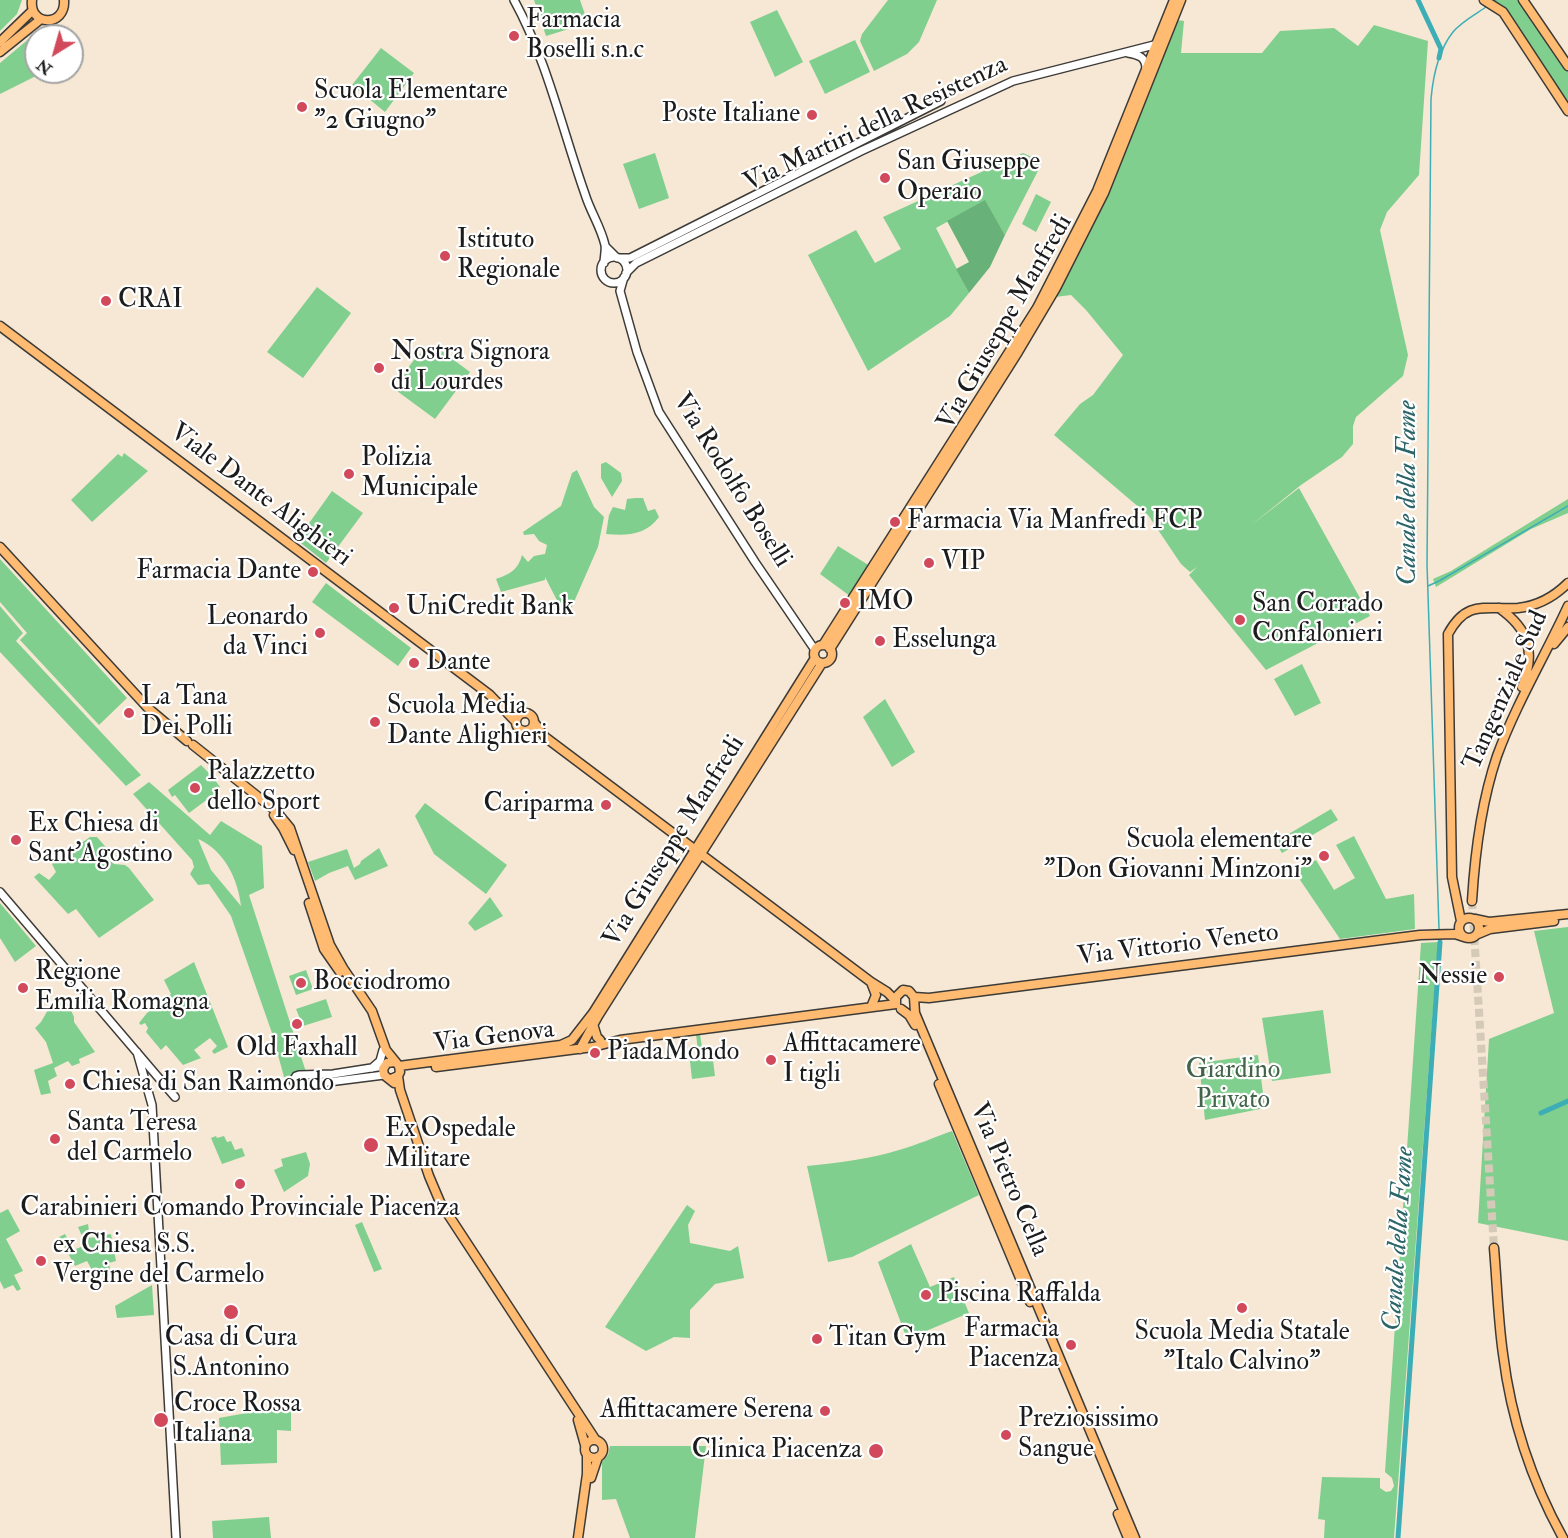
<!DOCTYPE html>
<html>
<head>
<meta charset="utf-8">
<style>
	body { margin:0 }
	#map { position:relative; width:1568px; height:1538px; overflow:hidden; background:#f6e8d4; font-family:"IM FELL Double Pica",serif }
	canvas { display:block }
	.north { position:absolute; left:24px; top:24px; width:60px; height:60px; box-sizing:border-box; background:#fff; border:2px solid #a4a4a4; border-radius:50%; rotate:217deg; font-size:16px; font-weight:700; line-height:24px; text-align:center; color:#1c1c1c }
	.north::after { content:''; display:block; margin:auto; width:21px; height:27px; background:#d1495b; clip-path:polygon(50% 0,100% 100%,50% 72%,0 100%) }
</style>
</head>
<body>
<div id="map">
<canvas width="1568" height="1538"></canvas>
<div class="north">N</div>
</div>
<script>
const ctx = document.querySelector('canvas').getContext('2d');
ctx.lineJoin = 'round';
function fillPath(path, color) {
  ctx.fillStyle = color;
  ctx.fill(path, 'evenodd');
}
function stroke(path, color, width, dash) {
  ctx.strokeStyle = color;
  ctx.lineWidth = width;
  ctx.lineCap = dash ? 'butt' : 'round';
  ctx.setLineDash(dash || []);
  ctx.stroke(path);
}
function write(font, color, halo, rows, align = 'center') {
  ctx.font = font + ' "IM FELL Double Pica",serif';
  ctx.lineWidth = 4.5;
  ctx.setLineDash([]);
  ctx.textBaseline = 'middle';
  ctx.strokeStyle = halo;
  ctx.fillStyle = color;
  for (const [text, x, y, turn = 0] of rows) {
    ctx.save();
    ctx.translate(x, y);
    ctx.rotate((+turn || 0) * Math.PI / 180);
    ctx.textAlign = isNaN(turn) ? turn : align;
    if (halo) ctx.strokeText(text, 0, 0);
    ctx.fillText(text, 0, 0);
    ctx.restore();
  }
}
fillPath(new Path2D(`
	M0,0H22L17,14L0,31Z
	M534,0H580L588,23L546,36Z
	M888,0H937L919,42L907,54L874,71L860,41L862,34Z
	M1492,0H1519L1568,71V105L1504,9Z
	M777,10L803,62L775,77L750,22Z
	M1177,20L1184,21L1181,53H1262L1280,31L1334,28L1358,46L1374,25L1428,41L1419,175L1387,212L1380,230L1408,355L1403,376L1356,417L1353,426V444L1342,457L1301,485L1250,526L1299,488L1370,616L1266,670L1189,575L1197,567L1190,572L1181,564L1148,515L1054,435L1080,404L1093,395L1123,355L1086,310L1071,295L1055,297L1115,178Z
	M37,32L53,34L55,36H36V72H44L0,94V63Z
	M855,40L870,72L825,94L809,61Z
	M381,48L414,73L385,112L352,85Z
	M655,153L669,198L639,209L623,164Z
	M1023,153L1034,158L1040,167L1005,235L985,201L936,228L969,293L950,316L868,371L808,255L856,230L875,263L901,249L883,217Z
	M1036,194L1051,202L1036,232L1022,224Z
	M317,287L351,313L303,378L267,352Z
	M435,346L470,372L435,419L397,391C405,371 414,353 435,346Z
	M124,453L148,471L92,522L71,500L118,454L122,457Z
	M606,462L621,473L622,481L612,497L601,478V464Z
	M577,470L594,507L604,517L598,547L570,611L563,612L545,577V580L501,592L496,579C510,574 518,570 522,555L528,562L534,556L545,554L547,545L539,541L534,534L524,535L523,532L561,506L572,473Z
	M332,491L363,513L326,563L297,540Z
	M635,498H643L648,511L655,509L659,517C646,535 627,536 606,534L609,515L613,507L625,510L627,499Z
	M1568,499V513L1531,529L1436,587L1433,579L1451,571Z
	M838,546L870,566L850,596L820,574Z
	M0,559L127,698L99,725L20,640L27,633L0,602Z
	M326,583L411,648L398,666L312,602Z
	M0,606L23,633L16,641L141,775L126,786L0,652Z
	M1302,664L1321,703L1295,716L1274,679Z
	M885,699L915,752L892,767L863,717Z
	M201,765L213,777L220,787V790L189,813L175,795L172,797L168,790Z
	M149,782L210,835L221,821L262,846L264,888L249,895L306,1072C296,1071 293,1077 284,1077L272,1033L231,916L209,884L198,885L190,874L194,867L192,860L133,794ZM198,839C224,850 238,879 241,906L211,870Z
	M425,803L507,865L486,894L434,854L415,816Z
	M1331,809L1338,820L1282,853L1275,842Z
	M1354,836L1386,899L1414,894L1415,929L1340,939L1294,871L1316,860L1334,890L1355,878L1336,845Z
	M90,837H97L110,852L107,857L114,864L125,865L129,868L154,900L99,938L76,909L68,914L34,877L39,873L49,880L56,872L52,864Z
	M379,848L388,866L355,880L348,866L329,873L315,881L308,862L347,849L354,868L360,864L361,861Z
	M490,897L503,916L475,931L468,923Z
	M0,903L36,946L15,962L0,938Z
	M1568,927V1241L1478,1223L1489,1039L1554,1013L1534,931Z
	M1438,942L1394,1538H1324L1325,1520L1318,1519L1322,1477L1380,1478V1488L1386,1492L1391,1491L1394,1486L1392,1478L1385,1472L1421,943Z
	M194,962L228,1047L214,1054L212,1051L217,1046L210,1038L194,1050L201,1058L183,1065L166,1045L161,1050L146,1032L148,1028L145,1023L141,1025L139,1023L147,1013L171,994L164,980Z
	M306,970L313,989L296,995L289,976Z
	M56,996L63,1001L66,999L74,1017V1022L95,1052L79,1059L80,1063L72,1066L68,1061L54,1068L57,1076L48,1081L51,1093L41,1095L34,1070L53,1063L46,1042L35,1028L41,1022Z
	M326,999L332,1017L303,1026L296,1009Z
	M1323,1010L1331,1073L1272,1081L1262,1018Z
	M696,1034H700L704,1061L713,1060L715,1076L692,1079L690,1061L699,1060Z
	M1258,1055L1265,1108L1205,1120L1199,1063Z
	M952,1131L979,1195L852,1257L828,1262L807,1166C838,1163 869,1159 899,1150C917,1145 935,1137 952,1131Z
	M216,1136L217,1138L224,1136L227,1142L231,1141L235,1150L242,1148L245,1156L222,1164L211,1138Z
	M306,1152L310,1164L308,1176L284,1192L274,1170L283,1166L281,1159Z
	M687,1205L695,1211L688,1225L690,1243L730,1251L738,1246L744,1278L715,1284L690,1310V1338L674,1337L646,1351L605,1327Z
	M8,1209L20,1231L6,1239L23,1271L14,1275L21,1289L17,1291L13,1285L4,1289L0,1281V1213Z
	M362,1222L382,1269L374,1272L355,1225Z
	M88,1224L90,1238L111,1234L116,1261L109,1263L110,1270L97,1279L87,1261L75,1266L59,1237L65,1234L73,1250L86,1245L78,1227Z
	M911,1244L930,1287L954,1277L969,1313L907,1339L878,1262Z
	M152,1285L154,1315L117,1318L115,1306Z
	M291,1405V1431L277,1430V1463L221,1465L219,1418Z
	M610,1446H706L695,1538H630L616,1499L602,1500V1462L608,1455Z
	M269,1517L271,1538H213L212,1521Z`), '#81cf8f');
fillPath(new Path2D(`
	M985,200L1005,235L990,267L969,293L956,269L969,262L947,221Z`), '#68b27a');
stroke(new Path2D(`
	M1494,1L1496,0
	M1428,586L1439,581L1568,506
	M1439,929L1427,564L1431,99C1433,76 1438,51 1453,32C1461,22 1476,14 1486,7`), '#3daeb5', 1.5);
stroke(new Path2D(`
	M1418,0L1441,49L1439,58
	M1541,1113L1568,1101
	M1398,1538L1440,942`), '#3daeb5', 5);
stroke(new Path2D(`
	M1472,901L1494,1248`), '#d5c9b8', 8, [8, 4]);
const minor = new Path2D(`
	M514,0C547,60 562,129 585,194C590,211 601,227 605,245C606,251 604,257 604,263
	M1128,53C1139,55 1146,57 1146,69
	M606,247L617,258H630L941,101
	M601 270a13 13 0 1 1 26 0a13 13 0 1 1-26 0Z
	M626,273L636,263L861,151L1013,81L1158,44
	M624,277L620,291L637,352L659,412L755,562L815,650
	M0,892L175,1097
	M137,1052L152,1105L176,1538
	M372,1068L380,1061L383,1050
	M384,1075L297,1086L293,1081L296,1076L299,1075L333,1074L384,1066`);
const major = new Path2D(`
	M32,0C29,27 66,27 64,0
	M1484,0L1503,12L1568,111
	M1523,0L1568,66
	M0,42L32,11
	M0,52L41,19
	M0,326L490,695L516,722
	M0,547L148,708L187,741
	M1499,608C1529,629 1536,652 1522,687
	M1554,644L1568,627
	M814 654a9 9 0 1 1 18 0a9 9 0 1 1-18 0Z
	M823,645L1037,308L1097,191L1174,0
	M830,649L1018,352L1056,288L1104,193L1181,0
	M516 722a9 9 0 1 1 18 0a9 9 0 1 1-18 0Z
	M534,722L545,737L871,982L887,992L895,1000
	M193,745L276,811L290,828L330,945L343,968L372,1011L386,1050L399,1066L400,1072L398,1076L391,1079
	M274,815L283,828L294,850
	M1472,901C1475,851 1481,803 1497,756C1516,704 1545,656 1568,606
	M309,903L324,949L340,972
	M1459 928a10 10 0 1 1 20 0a10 10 0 1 1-20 0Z
	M1475,919L1489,922L1568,914
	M1461,921L1452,877L1448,634C1467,599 1485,610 1518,608C1537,606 1554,597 1568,583
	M1478,934L1490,929L1554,921
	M914,997L915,1013L1135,1538
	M914,997L929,998L1420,935L1455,934L1464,937
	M896,1003V997L903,990L909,991L914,997
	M871,1007L876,995L871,982
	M901,1009L909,1015L915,1025
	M593,1024L597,1037L600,1040
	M580,1049L598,1016L822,663
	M399,1066L561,1045L572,1040L593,1013L815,658
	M436,1067L593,1047L620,1040L896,1004
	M398,1076L400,1090L429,1176L440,1202L595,1439
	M394,1083L384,1075L383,1069L387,1063L395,1062
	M939,1084L1030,1302
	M1494,1248C1497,1283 1498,1319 1503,1354C1511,1418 1532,1482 1563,1538
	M578,1420L585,1445
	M585 1449a9 9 0 1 1 18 0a9 9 0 1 1-18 0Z
	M591,1478L598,1457
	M1118,1514L1128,1538
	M578,1538L587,1474V1455`);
stroke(minor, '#3d3b38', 10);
stroke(major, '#3d3b38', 11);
stroke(minor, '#fff', 7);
stroke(major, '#ffbb71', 8);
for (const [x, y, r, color] of [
	[514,36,6,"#d1495b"],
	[302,107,6,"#d1495b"],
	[812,115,6,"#d1495b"],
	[885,178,6,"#d1495b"],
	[445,256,6,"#d1495b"],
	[106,301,6,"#d1495b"],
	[379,368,6,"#d1495b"],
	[349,474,6,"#d1495b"],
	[895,522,6,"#d1495b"],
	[929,563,6,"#d1495b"],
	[313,572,6,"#d1495b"],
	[845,603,6,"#d1495b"],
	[394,608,6,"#d1495b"],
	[1240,620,6,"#d1495b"],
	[320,633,6,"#d1495b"],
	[880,641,6,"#d1495b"],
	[414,663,6,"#d1495b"],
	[129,713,6,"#d1495b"],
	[375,722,6,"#d1495b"],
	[195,788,6,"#d1495b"],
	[606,805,6,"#d1495b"],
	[16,840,6,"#d1495b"],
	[1324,856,6,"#d1495b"],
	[1499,977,6,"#d1495b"],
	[301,983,6,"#d1495b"],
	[23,988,6,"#d1495b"],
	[297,1024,6,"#d1495b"],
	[595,1053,6,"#d1495b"],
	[771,1060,6,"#d1495b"],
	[70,1084,6,"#d1495b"],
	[55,1139,6,"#d1495b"],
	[371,1145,8,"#d1495b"],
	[240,1184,6,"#d1495b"],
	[41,1261,6,"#d1495b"],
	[926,1295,6,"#d1495b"],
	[1242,1308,6,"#d1495b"],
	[231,1312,8,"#d1495b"],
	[817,1339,6,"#d1495b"],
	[1071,1345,6,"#d1495b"],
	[825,1411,6,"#d1495b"],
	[161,1420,8,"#d1495b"],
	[1006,1435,6,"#d1495b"],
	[876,1451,8,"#d1495b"]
]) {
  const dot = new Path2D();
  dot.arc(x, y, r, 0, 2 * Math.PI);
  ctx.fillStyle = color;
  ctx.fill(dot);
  stroke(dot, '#fff', 2);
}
write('26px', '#1c1c1c', '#fff', [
	["Farmacia",526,21],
	["Boselli s.n.c",526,51],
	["Scuola Elementare",314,92],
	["\"2 Giugno\"",314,122],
	["Poste Italiane",800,115,"right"],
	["San Giuseppe",897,163],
	["Operaio",897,193],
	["Istituto",457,241],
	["Regionale",457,271],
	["CRAI",118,301],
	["Nostra Signora",391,353],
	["di Lourdes",391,383],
	["Polizia",361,459],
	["Municipale",361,489],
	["Farmacia Via Manfredi FCP",907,522],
	["VIP",941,563],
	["Farmacia Dante",301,572,"right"],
	["IMO",857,603],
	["San Corrado",1252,605],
	["Confalonieri",1252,635],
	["UniCredit Bank",406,608],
	["Leonardo",308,618,"right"],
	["da Vinci",308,648,"right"],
	["Esselunga",892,641],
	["Dante",426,663],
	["La Tana",141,698],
	["Dei Polli",141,728],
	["Scuola Media",387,707],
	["Dante Alighieri",387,737],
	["Palazzetto",207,773],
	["dello Sport",207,803],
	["Cariparma",594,805,"right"],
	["Ex Chiesa di",28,825],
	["Sant'Agostino",28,855],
	["Scuola elementare",1312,841,"right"],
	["\"Don Giovanni Minzoni\"",1312,871,"right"],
	["Regione",35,973],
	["Emilia Romagna",35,1003],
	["Nessie",1487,977,"right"],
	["Bocciodromo",313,983],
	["Affittacamere",783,1045],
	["I tigli",783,1075],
	["Old Faxhall",297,1049,"center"],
	["PiadaMondo",607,1053],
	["Chiesa di San Raimondo",82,1084],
	["Santa Teresa",67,1124],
	["del Carmelo",67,1154],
	["Ex Ospedale",385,1130],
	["Militare",385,1160],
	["Carabinieri Comando Provinciale Piacenza",240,1209,"center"],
	["ex Chiesa S.S.",53,1246],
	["Vergine del Carmelo",53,1276],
	["Piscina Raffalda",938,1295],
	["Farmacia",1059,1330,"right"],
	["Piacenza",1059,1360,"right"],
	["Scuola Media Statale",1242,1333,"center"],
	["\"Italo Calvino\"",1242,1363,"center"],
	["Casa di Cura",231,1339,"center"],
	["S.Antonino",231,1369,"center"],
	["Titan Gym",829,1339],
	["Croce Rossa",174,1405],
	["Italiana",174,1435],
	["Affittacamere Serena",813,1411,"right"],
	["Preziosissimo",1018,1420],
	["Sangue",1018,1450],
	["Clinica Piacenza",862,1451,"right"]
], 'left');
write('26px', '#1c1c1c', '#fff', [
	["Via Martiri della Resistenza",876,125,-25],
	["Via Giuseppe Manfredi",1006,323,-60],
	["Via Rodolfo Boselli",731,481,58],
	["Viale Dante Alighieri",260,496,37],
	["Tangenziale Sud",1507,691,-66],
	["Via Giuseppe Manfredi",675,842,-58],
	["Via Vittorio Veneto",1178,946,-7],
	["Via Genova",494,1038,-7],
	["Via Pietro Cella",1008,1180,67]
]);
write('26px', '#44644a', '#fff', [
	["Giardino",1233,1071],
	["Privato",1233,1101]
]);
write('italic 27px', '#2c6568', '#fff', [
	["Canale della Fame",1409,493,-90],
	["Canale della Fame",1400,1239,-86]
]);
</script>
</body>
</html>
